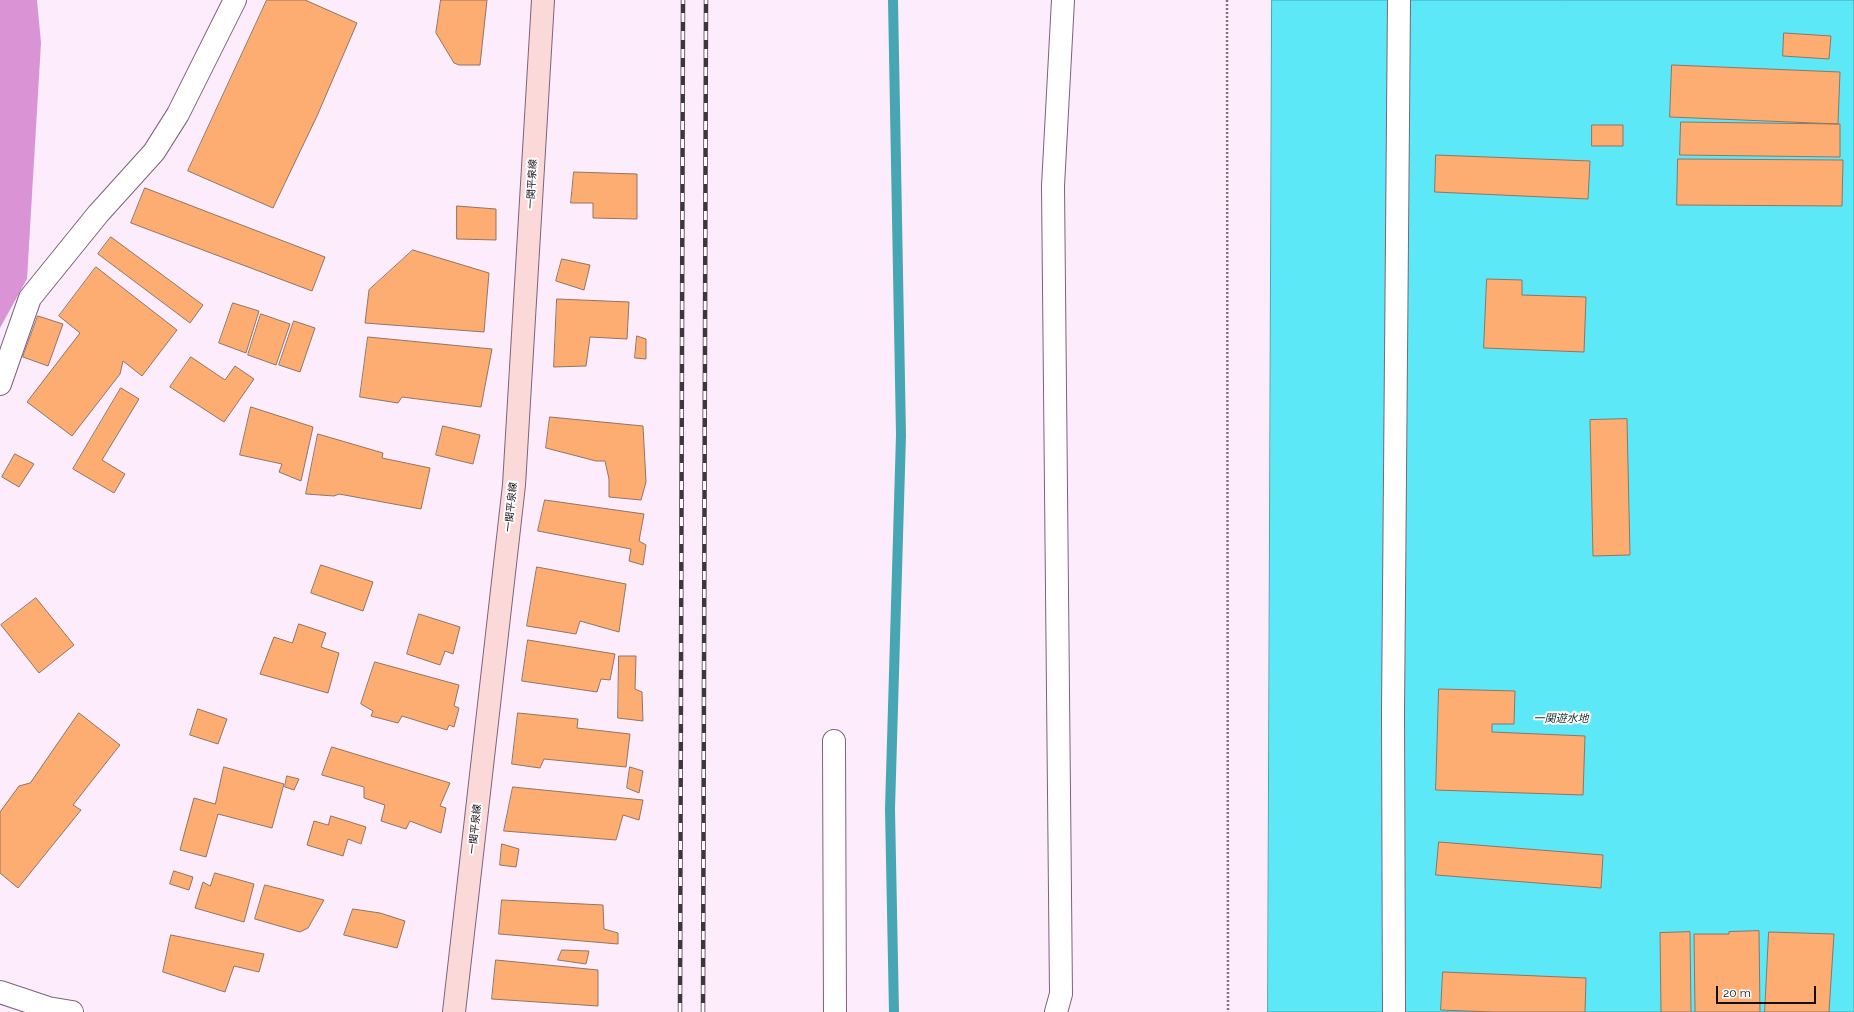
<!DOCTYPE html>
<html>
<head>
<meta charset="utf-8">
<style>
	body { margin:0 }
	#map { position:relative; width:1854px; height:1012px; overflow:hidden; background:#fdedfc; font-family:Raleway,sans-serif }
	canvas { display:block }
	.scale { position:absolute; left:1716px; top:986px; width:100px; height:18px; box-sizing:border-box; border:2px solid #140b13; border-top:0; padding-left:5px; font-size:12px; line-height:14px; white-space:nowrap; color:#140b13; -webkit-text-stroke:3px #fff; paint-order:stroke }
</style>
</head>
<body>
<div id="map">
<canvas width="1854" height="1012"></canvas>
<div class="scale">20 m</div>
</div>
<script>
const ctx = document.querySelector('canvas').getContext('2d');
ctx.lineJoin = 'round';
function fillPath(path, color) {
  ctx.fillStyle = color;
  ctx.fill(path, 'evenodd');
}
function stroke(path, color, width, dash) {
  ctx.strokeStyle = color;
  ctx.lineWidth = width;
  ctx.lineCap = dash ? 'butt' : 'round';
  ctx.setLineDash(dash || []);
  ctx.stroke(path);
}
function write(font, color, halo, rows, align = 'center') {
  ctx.font = font + ' Raleway,"Noto Sans JP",sans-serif';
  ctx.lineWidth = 4;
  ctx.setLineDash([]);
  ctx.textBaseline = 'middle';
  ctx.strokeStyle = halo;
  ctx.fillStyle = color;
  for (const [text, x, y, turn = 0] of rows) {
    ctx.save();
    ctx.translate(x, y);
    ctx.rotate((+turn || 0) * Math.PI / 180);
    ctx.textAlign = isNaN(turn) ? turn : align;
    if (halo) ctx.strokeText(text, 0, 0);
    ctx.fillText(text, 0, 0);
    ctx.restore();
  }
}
fillPath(new Path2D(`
	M0,0H37L41,43L27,279L0,328Z`), '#da94d6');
const water = new Path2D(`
	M1272,0H1854V1012H1268Z`);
fillPath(water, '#5de8f8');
stroke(water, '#47a6b3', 1);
stroke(new Path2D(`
	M893,0L901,435L890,809L894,1012`), '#47a6b3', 10);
const building = new Path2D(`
	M267,0H305L357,23L317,116L273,208L188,171Z
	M441,0H487L480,65H459L454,63L436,33Z
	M1784,33L1831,36L1829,59L1783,56Z
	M1672,65L1840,72L1838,124L1670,117Z
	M1681,122L1840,124V157L1680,155Z
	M1592,125H1623V146H1592Z
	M1436,155L1590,161L1588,199L1435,192Z
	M1678,159L1843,160L1842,206L1677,205Z
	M574,172L637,174V219L593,218V203H571Z
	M145,188L325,257L312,291L131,223Z
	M457,206L496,209V240L457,239Z
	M111,237L203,305L190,323L98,254Z
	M413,250L489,273L484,332L365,323L369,290Z
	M562,259L590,265L584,290L556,281Z
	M96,267L177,330L142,376L123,361L120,374L72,436L27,402L80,333L59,316Z
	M1487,279L1522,280V295L1586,297L1584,352L1484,348Z
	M557,299L629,302L627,339L590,337L586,366L554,367Z
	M233,303L259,311L246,353L219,343Z
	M261,314L290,324L276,365L248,355Z
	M38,316L63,324L48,366L23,357Z
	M294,321L315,328L300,372L279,365Z
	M637,336L646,339V359L635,358Z
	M368,337L492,349L481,407L402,397L398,403L360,397Z
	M191,357L225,380L235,366L254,379L224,422L170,387Z
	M121,388L139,399L102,460L125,474L114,493L73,469Z
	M251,407L313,427L301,481L279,472L282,464L240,455Z
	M550,417L643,426L646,482L641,500L609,497V479L605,461H596L546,448Z
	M1627,419L1630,555L1593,556L1590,420Z
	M443,426L480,435L473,464L436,455Z
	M318,434L383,453L382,458L430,468L421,509L339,494L334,496L306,494Z
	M15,454L34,464L19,487L2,477Z
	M545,500L644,514L639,541L646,545L643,565L629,561L631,549L538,531Z
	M321,565L373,582L363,611L311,593Z
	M537,567L626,584L619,632L580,621L576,634L527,626Z
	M36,598L74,645L39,673L1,625Z
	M419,614L460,627L453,654L445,651L440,665L407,654Z
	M299,624L326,633L321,647L339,653L328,693L260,674L274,637L292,643Z
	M528,640L615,654L610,680L601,679L597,692L522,681Z
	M619,656H636L635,689L642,692L643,721L618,718Z
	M375,662L459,685L454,706L459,708L454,727L449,725L447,730L402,716L398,723L371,716L373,711L361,704Z
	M1439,689L1515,691L1514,724H1492V732L1585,736L1583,795L1436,790Z
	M198,709L227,719L218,744L190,735Z
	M79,713L120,745L73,805L81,810L18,888L0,873V812L19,786L30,783Z
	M518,713L578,719L577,728L630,734L626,767L544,759L540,768L512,764Z
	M332,747L450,783L440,806L446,808L441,833L410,821L406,829L381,821L385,805L364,798V787L322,775Z
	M224,767L284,784L272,828L218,814L206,857L180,850L194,798L215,804Z
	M630,767L643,771L639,793L627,788Z
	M287,776L299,779L294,790L285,787Z
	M513,787L643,800L639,820L623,815L616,840L504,831Z
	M331,816L366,827L361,844L348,839L343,856L307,845L314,821L328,825Z
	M1439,842L1603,855L1601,888L1436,875Z
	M502,844L519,849L516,867L500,865Z
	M174,871L193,877L189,890L170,884Z
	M215,873L254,884L244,922L195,908L203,882L210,886Z
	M265,885L324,900L308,928L300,932L255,919Z
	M502,900L603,905L604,929L618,933V944L499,934Z
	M353,909L380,913L405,921L397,948L344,935Z
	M1759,931L1760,1012H1695L1694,934H1729V932Z
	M1690,932L1691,1012H1661L1660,933Z
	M1769,932L1834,934L1829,1012H1765Z
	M171,935L264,954L259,972L234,966L225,992L163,972Z
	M562,950L589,951L586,964L558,960Z
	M496,960L598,970V1006L492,999Z
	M1443,972L1586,978L1585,1012H1492L1441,1010Z`);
fillPath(building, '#fdac72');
stroke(building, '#917562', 1);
const street = new Path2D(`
	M0,384L30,298L98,214L154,152L178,114L235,0
	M834,741L835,1012
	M0,992L48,1008L72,1012
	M1056,1012L1061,994L1053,186L1063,0
	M1394,1012L1393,712L1399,0`);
const secondary = new Path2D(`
	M454,1012L514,485L543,0`);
stroke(street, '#7b637a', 24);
stroke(secondary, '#7b637a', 24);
stroke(new Path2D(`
	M1227,0L1228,1012`), '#80747f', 2.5, [2, 2]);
stroke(street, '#fff', 22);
stroke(secondary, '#fbd9d8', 22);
const rail = new Path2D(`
	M680,1012L683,0
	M703,1012L706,0`);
stroke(rail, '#3f353e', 4.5);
stroke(rail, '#fff', 3, [9]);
write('10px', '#140b13', '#fff', [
	["一関平泉線",532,184,-87],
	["一関平泉線",511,507,-84],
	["一関平泉線",475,829,-84]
]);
write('italic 11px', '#172f32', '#fff', [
	["一関遊水地",1561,719]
]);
</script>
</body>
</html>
